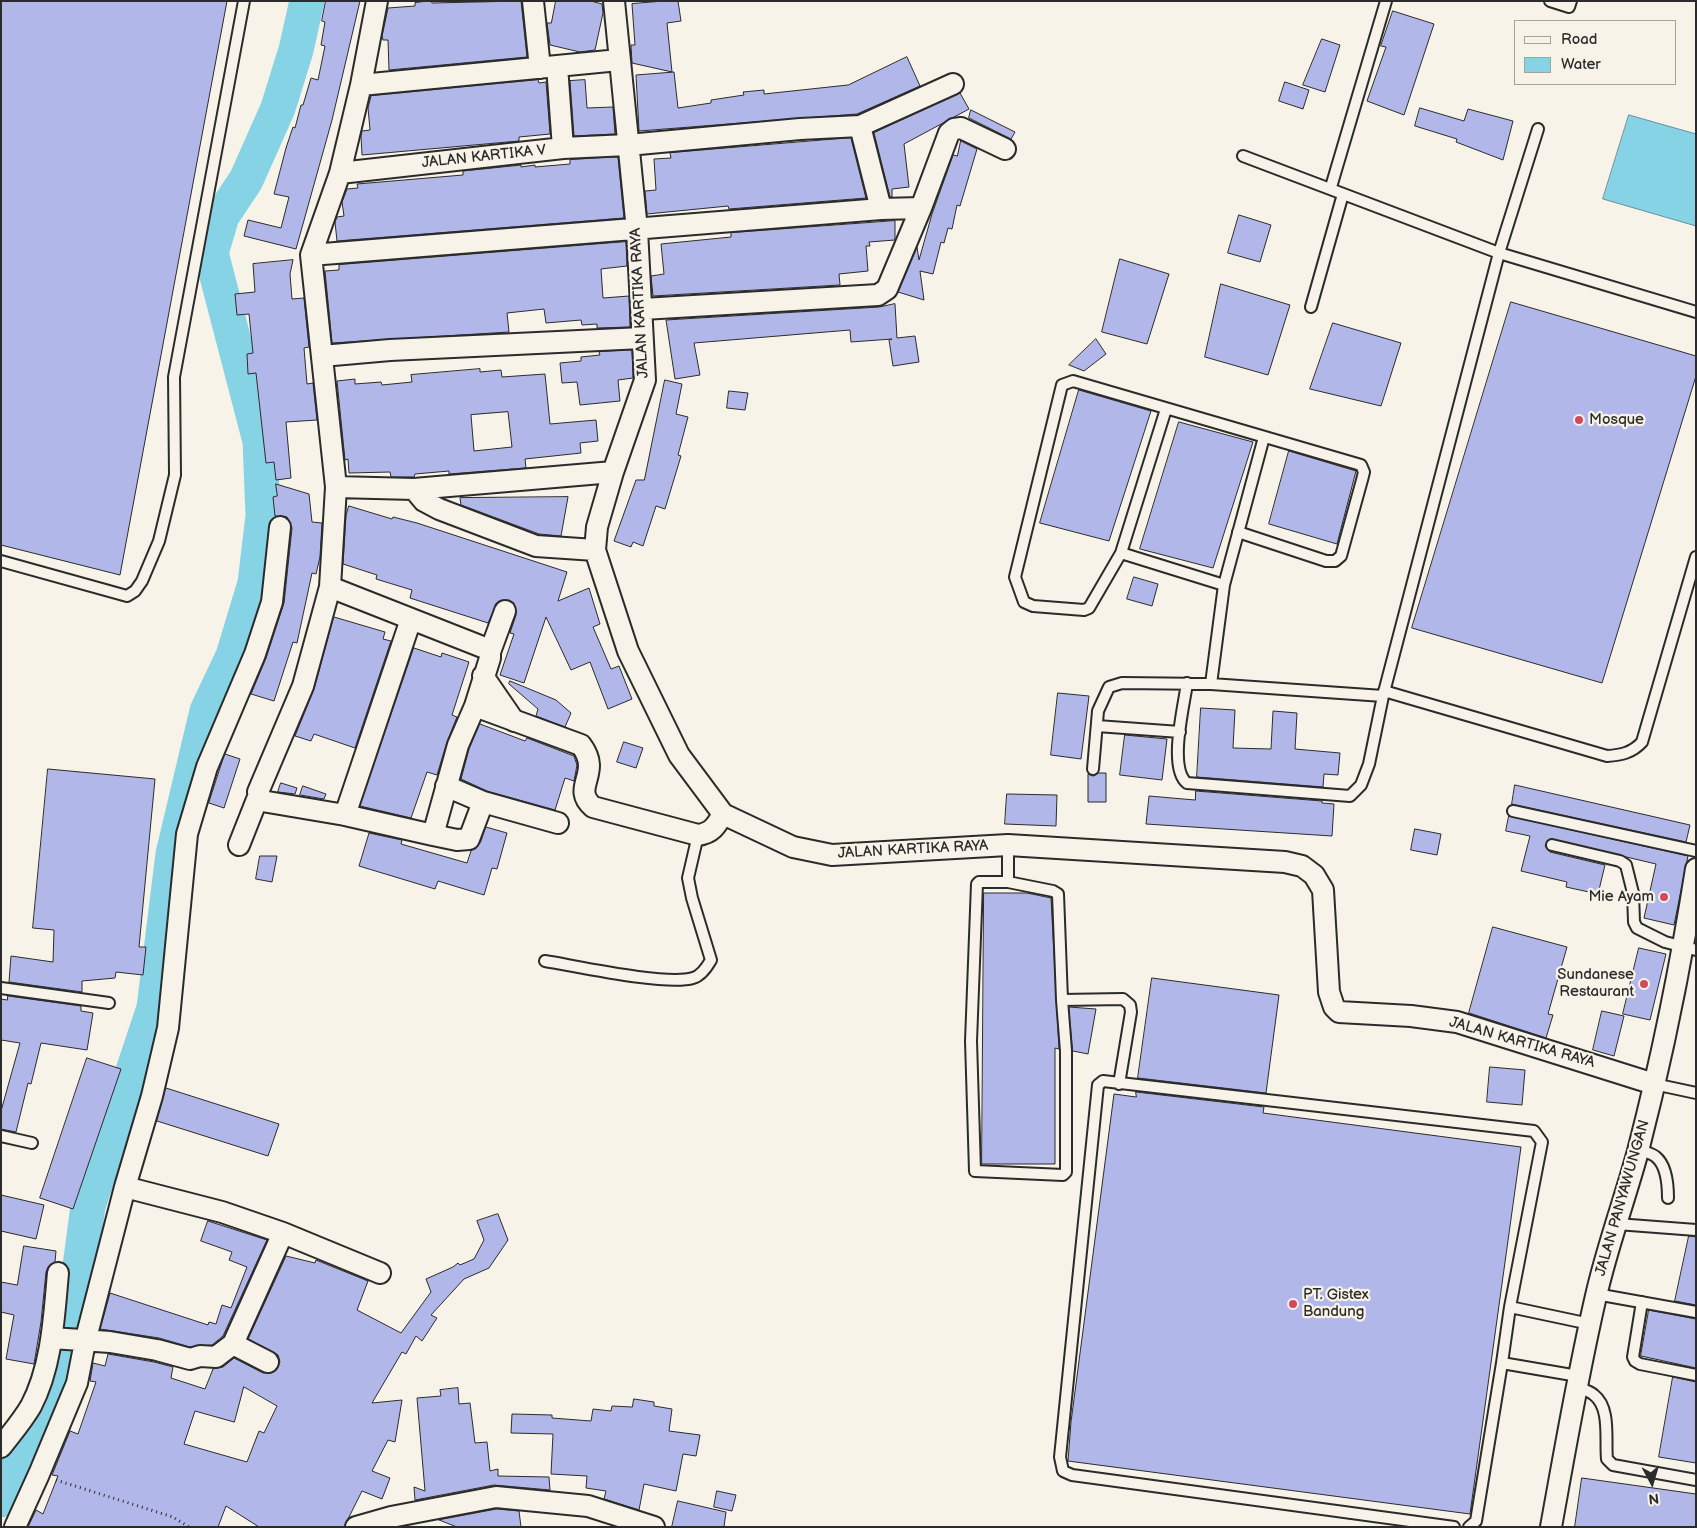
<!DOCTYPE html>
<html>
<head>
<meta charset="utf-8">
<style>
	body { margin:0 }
	#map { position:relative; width:1697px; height:1528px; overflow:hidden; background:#f7f3e8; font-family:"Balsamiq Sans",sans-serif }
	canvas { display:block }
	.frame { position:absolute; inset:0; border:2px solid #2b2b2b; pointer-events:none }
	.legend { position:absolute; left:1514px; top:20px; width:162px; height:65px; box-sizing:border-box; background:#f7f3e8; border:1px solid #a5a39c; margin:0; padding:6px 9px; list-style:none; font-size:15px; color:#2b2b2b }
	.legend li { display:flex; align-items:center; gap:10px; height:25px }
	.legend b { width:25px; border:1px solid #a5a39c }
	.north { position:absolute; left:1627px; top:1458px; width:50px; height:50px; -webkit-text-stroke:4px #f7f3e8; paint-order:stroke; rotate:174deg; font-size:14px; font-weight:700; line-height:20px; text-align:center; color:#2b2b2b }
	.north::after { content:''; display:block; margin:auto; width:18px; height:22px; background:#2b2b2b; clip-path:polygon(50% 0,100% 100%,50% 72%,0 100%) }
</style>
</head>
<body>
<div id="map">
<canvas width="1697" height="1528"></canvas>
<div class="frame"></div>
<ul class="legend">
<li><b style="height:6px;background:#f7f3e8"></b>Road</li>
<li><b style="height:14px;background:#87d3e6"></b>Water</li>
</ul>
<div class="north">N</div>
</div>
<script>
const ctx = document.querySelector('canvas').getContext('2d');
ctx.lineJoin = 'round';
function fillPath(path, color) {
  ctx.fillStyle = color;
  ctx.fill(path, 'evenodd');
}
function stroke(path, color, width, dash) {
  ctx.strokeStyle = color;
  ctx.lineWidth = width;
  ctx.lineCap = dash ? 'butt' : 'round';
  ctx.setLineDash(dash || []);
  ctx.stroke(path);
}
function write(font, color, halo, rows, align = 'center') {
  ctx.font = font + ' "Balsamiq Sans",sans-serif';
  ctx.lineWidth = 4.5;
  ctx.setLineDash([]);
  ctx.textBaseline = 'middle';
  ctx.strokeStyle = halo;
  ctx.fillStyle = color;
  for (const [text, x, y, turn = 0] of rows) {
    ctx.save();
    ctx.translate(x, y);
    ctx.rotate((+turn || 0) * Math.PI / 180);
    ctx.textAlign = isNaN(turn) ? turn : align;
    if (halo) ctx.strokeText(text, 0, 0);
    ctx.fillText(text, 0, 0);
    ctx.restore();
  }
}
const water = new Path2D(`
	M1629,115L1696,134V226L1603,199Z`);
fillPath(water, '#87d3e6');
stroke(water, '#62909b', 1);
stroke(new Path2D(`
	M1,1500L58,1374L79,1274L88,1206L154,1008L173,854L207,711L233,656L255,583L263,516L260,441L211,253L222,216L246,180L278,108L296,50L307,1`), '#87d3e6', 35);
const building = new Path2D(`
	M1,1H227L120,575L1,545Z
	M326,1H360L332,120L296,249L244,236L248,220L281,228L289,197L274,194L286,148L293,127L295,128L301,105H303L311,78L318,80L325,46L321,45L325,22L322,21Z
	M431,1L432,3L521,1L527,57L389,70L388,40H383L382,36L388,8L415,6V3Z
	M556,1H591L602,4L603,13L595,50L580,52L550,45L547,23H551Z
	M664,1H678L681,21L667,23L672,72L632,63L631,45H635L632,4Z
	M1393,11L1434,24L1404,115L1367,101L1386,47L1381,46Z
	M1322,39L1340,45L1325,92L1303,85Z
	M907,57L920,86L857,114L639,131L636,75L674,72L678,108L711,103V100L744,95L743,92L764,90V94L848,85Z
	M538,80L539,83L546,82L550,134L519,137V141L362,155L361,136L362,131L370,130L368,108L371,96Z
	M585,80L587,108L613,107L615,134L574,136L570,81Z
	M1285,82L1309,90L1303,109L1279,101Z
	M960,93L969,109L904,144L909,187L892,189V197H890L874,133Z
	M1420,108L1464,121L1468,109L1513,121L1503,160L1456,142L1457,139L1415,126Z
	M971,110L1015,132L1011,139L969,118Z
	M851,138L866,198L729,209L728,206L647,214L645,191L656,190L654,159L671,158L670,153Z
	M961,141L977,149L960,206L957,205L952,229L948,228L944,243L941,242L933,274L920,271L924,300L898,292L917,247L919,260L932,214L953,155L957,156Z
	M618,157L624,218L337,241L335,222L337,217L344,216L342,202L347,189L358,188L357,184L463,175V171L521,165V167L535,165V167L570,164V160Z
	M1239,215L1271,225L1260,262L1228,253Z
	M895,221V240L869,242L870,246H866L868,271L839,274L840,285L653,296L651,276L664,274L661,244L731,237V233Z
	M626,242L627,266L601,269L603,298L629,296L630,327L597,328V324L582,325L581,320L546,323L544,309L507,313L509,332L332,343L325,271L339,270V265Z
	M1120,259L1169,274L1147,344L1102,332Z
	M293,260L290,274L292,299L304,298L309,347L304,348L307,384L313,383L317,420L286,422L291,478L276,480L274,462L266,463L256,373L248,374L247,354L253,353L249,314L237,315L235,294L255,292L253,264Z
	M1221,284L1290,305L1268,375L1205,357Z
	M1511,302L1696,356V376L1602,683L1412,628Z
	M895,304L897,338L915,336L919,362L893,366L889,340L892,339L851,342L850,330L694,343L700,375L675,379L666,320L879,307Z
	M1333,323L1401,343L1381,406L1310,389Z
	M1096,339L1106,354L1084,371L1069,365Z
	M632,350L633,378L618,380L620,401L580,405L577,382L562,383L560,363L581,361V357L600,355L599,352Z
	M480,369V372L501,370L502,377L545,374L550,424L596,420L598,441L580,443L581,453L525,459L526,468L449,474V471L415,474L414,477H391L390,472L349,473L348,459L345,460L337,381L355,379V384L381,382L382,385L412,382L411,375ZM508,412L512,447L474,451L471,415Z
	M665,380L682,384L676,414L688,417L678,455L681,456L665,509L656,506L643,546L633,542L631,547L614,541L636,480H644Z
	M1079,390L1151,411L1109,541L1040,523Z
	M729,391L748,393L745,410L727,408Z
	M1179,422L1253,442L1213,568L1140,549Z
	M1289,451L1356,471L1337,544L1269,524Z
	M276,484L309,494L312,522L322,523L320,557L316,574L312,573L297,643L293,642L274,701L251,694L266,658L284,603L292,528L287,517L275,516L273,497L277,496Z
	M568,497L561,536L539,534L461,505L460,498Z
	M349,506L392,519L393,517L417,523L567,572L558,601L589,588L600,624L593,627L611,669L619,666L632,699L608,709L590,662L571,670L546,617L524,683L500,675L514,634L510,633L516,615L514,603L509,600L498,602L488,623L410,598L412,590L376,579L377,575L343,564L346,516Z
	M1134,577L1158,584L1152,606L1127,599Z
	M334,617L385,632L383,639L391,641L355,748L314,734L311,741L295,736L314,689Z
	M414,648L441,657L442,653L469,662L452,715L457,717L447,742L437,775L427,772L411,818L360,806Z
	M510,681L556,700L571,713L565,727L536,716L538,709L509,684Z
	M1058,693L1089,696L1081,759L1051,755Z
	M1201,708L1235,710L1233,748L1271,749L1273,711L1297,713L1295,749L1340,753L1338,775L1324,774L1323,787L1197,777Z
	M480,724L525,741L527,738L574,756L577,765L574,781L565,778L555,810L487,791L461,779L469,749Z
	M1125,735L1167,739L1162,780L1120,775Z
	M624,742L643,748L636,768L617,762Z
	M225,754L240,759L224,808L209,803Z
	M48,769L155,779L139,947H146L143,975L116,972L115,978L82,981V992L9,982L11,956L53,962L54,930L33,928Z
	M1099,773H1106V802H1088V774L1093,776Z
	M281,783L297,788L295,794L278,792Z
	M1515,785L1690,825L1686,842L1512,804Z
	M303,786L326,794L324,799L300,795Z
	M1196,791L1322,801V803L1334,804L1332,836L1146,824L1149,796L1195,800Z
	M1007,794L1057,795L1056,826L1005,824Z
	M1509,816L1688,856L1674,925L1644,918L1656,864L1550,839L1545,846L1550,852L1605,865L1598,894L1566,887L1567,882L1521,871L1530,836L1506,831Z
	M486,827L507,833L497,869L492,868L484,895L438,881L435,889L359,866L369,833L402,840L401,844L467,863L471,851L480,843Z
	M1415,829L1441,834L1437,855L1411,850Z
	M260,856H277L272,882L256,879Z
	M984,893H1027L1051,898L1059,1049L1055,1048V1164H982Z
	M1493,927L1567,947L1548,1014L1553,1015L1546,1038L1469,1013Z
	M1639,948L1666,954L1650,1020L1623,1014Z
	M1152,978L1279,995L1266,1093L1138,1078Z
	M8,996L81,1006V1011L93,1013L87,1050L41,1043L31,1084L28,1083L16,1132L1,1129V1111L20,1043L1,1040V999L7,1000Z
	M1069,1007L1096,1009L1088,1054L1073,1051Z
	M1602,1011L1624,1016L1614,1056L1593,1050Z
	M87,1058L121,1069L73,1209L40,1198Z
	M1490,1067L1525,1070L1522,1105L1487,1102Z
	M166,1088L279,1124L268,1156L157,1121Z
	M1136,1092L1264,1107L1263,1113L1521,1147L1470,1514L1068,1461L1071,1422L1114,1094L1136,1097Z
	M1,1195L44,1205L36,1239L1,1231Z
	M498,1214L508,1240L489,1268L464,1279L431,1315L437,1318L422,1341L416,1336L406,1354L402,1352L372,1403L402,1400L395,1442L388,1440L372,1471L390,1478L382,1499L362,1491L344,1527H259L226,1506L218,1527H28L36,1510L43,1514L58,1476L52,1475L70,1431L78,1434L96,1382L90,1381L93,1363L105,1366L108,1354L154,1362L173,1367L171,1378L205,1389L213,1369L223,1367L234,1358L263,1373L274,1372L280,1362L278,1355L248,1339L286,1256L315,1263L316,1260L368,1281L357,1310L401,1333L431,1292L426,1279L453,1267L458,1263L460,1265L474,1259L484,1240L477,1221ZM244,1387L277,1406L264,1433L259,1431L247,1462L184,1444L195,1411L234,1422Z
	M208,1221L267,1240L223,1336L212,1345L190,1347L159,1338L100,1329L110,1293L208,1325L209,1322L216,1324L222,1305L231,1308L247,1267L229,1260L232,1252L201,1241Z
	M1689,1236L1696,1237V1305L1675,1301Z
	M24,1246L56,1251L55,1262L49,1266L46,1272L41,1322L34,1364L6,1359L14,1315L1,1312V1282L17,1285Z
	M1649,1310L1696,1319V1368L1641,1356Z
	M1673,1377L1696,1382V1463L1659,1457Z
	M458,1388L459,1404L470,1403L475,1443L487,1442L490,1471L498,1469V1476L549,1477L550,1490L494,1485L415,1500L414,1487L425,1491L417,1398L441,1396L440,1390Z
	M634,1399L654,1402V1406L672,1409L669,1431L700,1435L696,1456L683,1454L676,1491L644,1484L639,1510L604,1499L606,1491L586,1488L587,1476L551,1474L553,1434L511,1433L512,1414L552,1415V1418L591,1421L593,1409L611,1411L612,1406L632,1407Z
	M1582,1478L1696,1494V1527H1575Z
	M717,1491L736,1495L732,1511L714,1507Z
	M678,1501L726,1512L724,1527H672Z
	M497,1509L519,1511L521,1527H457L439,1520Z`);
fillPath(building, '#b2b7e9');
stroke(building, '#2b2b2b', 1);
const lane = new Path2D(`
	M1550,1L1569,7L1571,1
	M1243,156L1499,253L1538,129
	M1331,187L1386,1
	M1311,307L1343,194
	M1166,409L1121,553L1224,585
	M1121,553L1089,608L1084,610L1033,606L1024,602L1015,577L1062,385L1073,381L1361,465L1364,472L1362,480L1341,556L1335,561H1326L1238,532
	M1,561L127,596L135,591L142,581L159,541L175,475L174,377L244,1
	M1187,683C1184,706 1168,768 1187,783L1350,796L1361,785L1369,764L1383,696
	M1211,684L1224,585L1264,437
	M1384,691L1607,756C1621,755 1632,753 1642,742L1696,557
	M1097,726L1180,732
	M1093,769L1098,711L1109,687L1122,683L1211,684L1383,696L1499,253L1696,312
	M1513,811L1696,851
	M1008,845V882L1053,891L1058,894L1062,1000L1123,999L1130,1005L1131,1012L1119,1084
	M1552,845L1620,861L1626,865L1633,893L1634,922L1637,928L1665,942L1696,950
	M1008,882H979L977,884L971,1041L975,1171L1063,1175L1066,1172V1051L1062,1000
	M545,961C576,966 666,986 693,978C701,976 707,967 711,960L692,898L688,878L698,835
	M1,988L109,1003
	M1654,1084L1696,1093
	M1,1136L32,1143
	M1638,1149C1643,1152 1652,1153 1656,1157C1667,1166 1668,1186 1668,1198
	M1617,1224L1696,1230
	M1596,1294L1696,1312
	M1642,1302L1633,1357L1635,1361L1640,1364L1696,1375
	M1510,1307L1590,1324
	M1576,1387C1582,1389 1590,1391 1594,1395C1611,1408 1605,1440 1607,1459L1613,1465L1696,1480
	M1454,1527L1072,1475L1063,1471L1060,1457L1098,1085L1103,1081L1534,1131L1542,1142L1510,1307L1502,1363
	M1469,1527L1476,1521L1502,1363L1578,1376`);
const street = new Path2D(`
	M377,1L361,85L340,173L311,255L336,487L330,587L485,648L490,652V658L475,706L581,745C603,774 570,787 593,807L698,835C712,833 716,826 723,814
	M533,1L540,68
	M614,1L637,230L645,380L613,472L597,527L595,550L628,651L679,755L723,814L793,847L832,855L1008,845L1285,862L1302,866L1314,875L1323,890L1329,992L1334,1007L1339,1012L1411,1016L1457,1022L1654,1084
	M557,66L563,148
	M361,85L619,60
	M860,126L953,84
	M340,173L563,148L628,145L800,129L860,126L881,209
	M311,255L881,209L921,208
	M643,309L878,295L887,289L921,208L949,133L954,129L961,128L1005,149
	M322,356L390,350L642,338
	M336,487L414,489L424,501L439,509L536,546L595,550
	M414,489L613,472
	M330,587L303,686L258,792L262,801L345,815L433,835L458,745L475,706
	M490,652L505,611
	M483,676L514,721
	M446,786L483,802L558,823
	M345,815L411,619
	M433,835L457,840L469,839L483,802
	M239,845L258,797
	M125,1187L152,1096L168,1028L187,834L207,767L255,654L272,602L280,527
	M52,1338L110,1342L157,1350L190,1359L200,1356L216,1357L233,1344L283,1233L380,1273
	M233,1344L268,1362
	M1,1447C11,1434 23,1420 31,1406C52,1366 54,1317 58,1273
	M15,1527L39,1474L77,1383L85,1342L125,1187L222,1212L283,1233
	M356,1527L391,1517L496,1497L588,1506L654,1527
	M1551,1527C1565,1450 1578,1373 1596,1296C1607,1247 1625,1199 1638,1151C1662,1058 1681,964 1696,869`);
stroke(lane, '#2b2b2b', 14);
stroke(street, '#2b2b2b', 24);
stroke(new Path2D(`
	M56,1480L173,1517L189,1527`), '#2b2b2b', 3, [1, 4]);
stroke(lane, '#f7f3e8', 10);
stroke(street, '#f7f3e8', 20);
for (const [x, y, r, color] of [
	[1579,420,5,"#d1495b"],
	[1664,897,5,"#d1495b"],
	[1644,984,5,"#d1495b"],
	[1293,1304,5,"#d1495b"]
]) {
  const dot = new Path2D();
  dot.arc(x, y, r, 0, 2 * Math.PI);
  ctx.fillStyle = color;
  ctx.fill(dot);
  stroke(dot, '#f7f3e8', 2);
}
write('15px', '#2b2b2b', '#f7f3e8', [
	["JALAN KARTIKA V",484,157,-6],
	["JALAN KARTIKA RAYA",640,303,-93],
	["JALAN KARTIKA RAYA",913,850,-3],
	["JALAN KARTIKA RAYA",1522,1043,16],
	["JALAN PANYAWUNGAN",1623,1198,-74]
]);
write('15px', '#2b2b2b', '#f7f3e8', [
	["Mosque",1589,420],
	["Mie Ayam",1654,897,"right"],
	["Sundanese",1634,975,"right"],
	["Restaurant",1634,992,"right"],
	["PT. Gistex",1303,1295],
	["Bandung",1303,1312]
], 'left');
</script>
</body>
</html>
